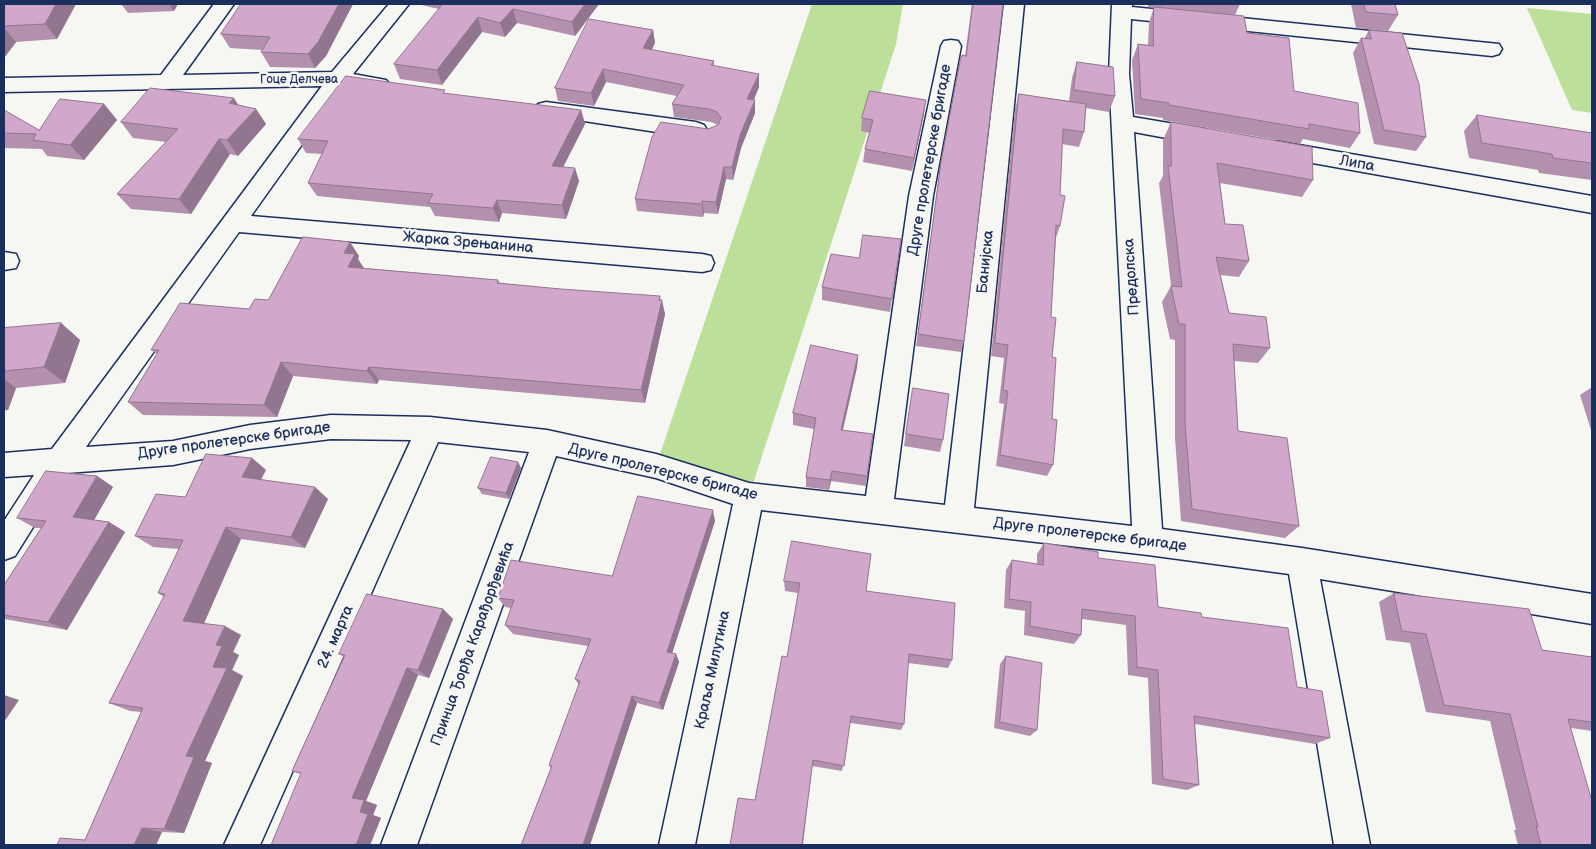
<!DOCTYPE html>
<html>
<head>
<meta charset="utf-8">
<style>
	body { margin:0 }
	#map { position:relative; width:1596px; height:849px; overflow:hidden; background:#f6f6f2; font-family:"Balsamiq Sans",sans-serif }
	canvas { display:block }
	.frame { position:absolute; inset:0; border:5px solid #1b2f5e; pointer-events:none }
</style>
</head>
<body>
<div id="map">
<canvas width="1596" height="849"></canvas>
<div class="frame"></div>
</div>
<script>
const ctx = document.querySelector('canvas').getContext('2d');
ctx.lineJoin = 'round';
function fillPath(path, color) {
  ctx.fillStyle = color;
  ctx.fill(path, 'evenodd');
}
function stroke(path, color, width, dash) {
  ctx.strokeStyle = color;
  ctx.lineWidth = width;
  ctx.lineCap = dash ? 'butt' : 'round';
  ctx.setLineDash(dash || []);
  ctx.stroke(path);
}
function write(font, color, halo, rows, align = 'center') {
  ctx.font = font + ' "Balsamiq Sans",sans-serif';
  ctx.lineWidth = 5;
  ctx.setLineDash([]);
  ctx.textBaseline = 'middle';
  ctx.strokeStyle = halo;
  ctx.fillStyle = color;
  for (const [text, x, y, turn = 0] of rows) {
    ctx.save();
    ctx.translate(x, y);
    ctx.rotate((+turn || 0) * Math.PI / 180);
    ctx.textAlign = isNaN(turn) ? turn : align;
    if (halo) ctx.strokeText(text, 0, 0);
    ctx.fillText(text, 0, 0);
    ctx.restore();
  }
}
fillPath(new Path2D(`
	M812,4H903L896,44L749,496L656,466Z
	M1527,8L1592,14V113L1572,110Z`), '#bcdf99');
const minor = new Path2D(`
	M214,4H234L183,75L332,72L389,4H409L353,74L386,80L390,85L386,90L379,92L343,87L251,216L702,254L711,256L714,263L711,270L702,272L239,232L86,447L173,441L250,425L331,415L430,417L547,430L656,454L749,483L866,496L909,196L941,46L944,41L951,40L958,41L961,46L933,196L894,499L945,505L1004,4H1024L974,508L1132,526L1109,74L1112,4H1132V7L1499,44L1502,49L1499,54L1492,56L1131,19L1129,74L1133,117L1204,129L1212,132L1215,137L1212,142L1204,145L1134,132L1162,529L1302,548L1592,594V624L1320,579L1370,845H1334L1289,574L1148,555L761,510L695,845H659L733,504L656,478L556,456L417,845H381L529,452L438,442L260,845H224L411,440L331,439L250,449L173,465L67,473L15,556L4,560V521L34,475L4,477V453L52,449L322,86L4,92V78L161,75Z
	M546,102L696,122L704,125L707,130L704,135L696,138L538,114L535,109L538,104Z
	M1276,141L1592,196V213L1268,155L1265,149L1268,143Z
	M4,252L16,254L19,261L16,268L4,270Z`);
stroke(minor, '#1b2f5e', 3);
fillPath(minor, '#f6f6f2');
fillPath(new Path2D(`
	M4,4H76L57,39L16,42L4,58Z
	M121,4H178L174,11L128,13Z
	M241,4H353L326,56L315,68L270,67L261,52L262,50L230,48L221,34Z
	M417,4H599L575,36L517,23L505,37L482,32L442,85L400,79L394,64L439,9Z
	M972,4H1003L964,341L961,352L916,346L939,176L960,61L965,56Z
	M1148,4H1240L1235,15L1148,7Z
	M1351,4H1395L1398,15L1388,31L1356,28Z
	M1154,7L1247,33L1294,91L1360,133L1350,148L1303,139L1300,144L1163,120V118L1135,114L1132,60L1138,44L1148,45L1149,23Z
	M653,30L655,43L652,50L714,61V66L759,87L754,100L755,113L741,148L733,180L726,179L718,214L704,213L703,217L637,211L635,199L708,129L718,125L711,122L674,117L672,104L677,96L606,82L594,106L558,101L555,88Z
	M1369,30L1426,137L1416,151L1374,144L1353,53L1361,38L1364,39Z
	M1077,62L1115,96L1109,112L1086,108L1084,132L1079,147L1062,144L1060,195V226L1056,238L1051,317L1052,357L1053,465L1047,476L996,466L1004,404L999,403L1004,358L991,356L1015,109L1019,94L1069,101L1072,78Z
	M446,94L581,110L585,124L563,167L579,181L566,219L502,213L499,222L435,216L430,207L317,196L308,183L322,154L306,153L298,139Z
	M104,104L117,120L84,160L47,156L42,149L4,148V110L39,130Z
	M238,105L256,109L266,124L238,156L230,154L191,214L131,209L117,194L166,142L133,138L121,122Z
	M924,114L912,171L863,162L865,149L870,133L861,131L862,118Z
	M1477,115L1592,133V180L1539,173L1538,170L1469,158L1464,131Z
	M1171,122L1313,180L1302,197L1220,183L1225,224L1249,261L1239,277L1220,275L1229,313L1270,348L1258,363L1234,361L1238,431L1299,526L1285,538L1181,521L1175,438V340L1170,339L1162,302L1171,286L1159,183L1163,176V140Z
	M901,239L890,312L822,300V287Z
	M359,256L358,259L364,268L498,280L500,283L660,300L665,314L645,403L379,380L377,384L293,376L277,417L143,415L128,402L157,354L151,350L249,309Z
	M61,323L80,340L65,383L16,388L8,410L4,411V328Z
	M858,355L857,367L843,430L873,434L866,486L831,481L829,490L806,487V477L814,429L793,425V413Z
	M1592,387V433L1580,395Z
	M913,388L943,440L940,452L904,446Z
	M252,458L266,470L261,479L328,499L305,548L241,539L204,623L241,635L233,652L239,655L232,670L243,676L205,761L212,763L184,833L162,832L156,845H57L85,840L141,712L130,711L109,703L164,597L158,593L179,549L153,547L135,536L185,497Z
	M518,462L521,468L509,499L482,494L478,488Z
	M97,476L113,487L94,520L109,522L125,532L67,630L4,619V585L41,528H35L17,518Z
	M715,521L672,653L676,654L679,662L663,710L637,703L590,845H521L551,768L549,765L579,685L575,679L588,646L513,634L505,625L511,608L505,607L498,598L612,576Z
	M1044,543L1098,558L1158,607L1202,617L1297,687L1330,738L1315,744L1195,724L1199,785L1187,790L1152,784L1148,678L1128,675L1126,625L1082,619L1081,635L1074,644L1024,635L1025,611L1004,608L1006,570L1012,560L1037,564V554Z
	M784,581L866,591L952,660L948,668L908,663L904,724L901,730L850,723L842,771L812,766L803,845L755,800L787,657L798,593L785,591Z
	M1394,593L1542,650L1592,657V731L1571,728L1592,845H1518L1514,830H1516L1490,721L1426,712L1410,643L1386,640L1379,602Z
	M443,609L453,619L429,678L418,675L366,801L377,805L373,815L381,818L370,845L301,774L292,771L344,657L339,654Z
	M1006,656L1037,730L1030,736L994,728L1000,664Z`), '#b490af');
fillPath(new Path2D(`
	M56,4H76L57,39L45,24Z
	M169,4H178L174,11Z
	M339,4H353L326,56L315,68L308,54Z
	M585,4H599L575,36L572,22Z
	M513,9L517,23L505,37L500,23Z
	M478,17L482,32L442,85L437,70Z
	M4,28L16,42L4,58Z
	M653,30L655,43L645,61L643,48Z
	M603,69L606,82L594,106L591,93Z
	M759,74V87L748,112L747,99Z
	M234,98L244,114L229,103Z
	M755,100V113L741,148L733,180L732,167L740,135Z
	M926,100L924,114L912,171L914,158Z
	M104,104L117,120L84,160L70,145Z
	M256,109L266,124L238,156L227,140Z
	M581,110L585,124L557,179L552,166Z
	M219,139L230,154L191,214L179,199Z
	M724,167L726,179L718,214L716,202Z
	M575,168L579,181L566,219L562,205Z
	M497,200L502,213L499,222L493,208Z
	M702,201L704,213L703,217L702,204Z
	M350,242L359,256L358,259L364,269L348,267L344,253Z
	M660,296L661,304L662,300L665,314L645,403L641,390Z
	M61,323L80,340L65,383L44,367Z
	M858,355L857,367L840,441L841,430Z
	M281,362L293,376L277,417L264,405Z
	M369,367L379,380L377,384L367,371Z
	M4,379L16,388L8,410L4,408Z
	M252,458L266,470L256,489L242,477Z
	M518,462L521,468L509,499L506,493Z
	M832,471L831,481L829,490L830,480Z
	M97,476L113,487L90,527L73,517Z
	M315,487L328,499L305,548L291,537Z
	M713,510L715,521L670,660L667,652Z
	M109,522L125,532L67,630L48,622Z
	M226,527L241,539L201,630L183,621Z
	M443,609L453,619L429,678L418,670Z
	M225,626L241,635L233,652L239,655L232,670L243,676L205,761L212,763L184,833L164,829L213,667L216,645Z
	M676,654L679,662L663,710L659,703Z
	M407,668L418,675L366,801L377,805L373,815L381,818L370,845H356L360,812L352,798Z
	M4,695L19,700L4,722Z
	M632,696L637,703L590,845H583Z
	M142,828L162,832L156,845H134Z`), '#92758e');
const building = new Path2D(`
	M4,4H56L45,24L4,26Z
	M241,4H339L318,42L308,54L261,52L270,37L221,34Z
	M443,4H585L572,22L513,9L500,23L478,17L437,70L394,64Z
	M973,4H1003L964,341L918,334L941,162L960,61L962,55L966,56Z
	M1364,4H1395L1398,15L1366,12Z
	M1154,7L1244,16L1247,33L1289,38L1294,91L1358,103L1360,133L1309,124V129L1169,105V103L1141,99L1138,44L1153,46Z
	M589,19L653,30L643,48L714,61L711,65L759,74L747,99L755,100L740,135L732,167H724L716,202L702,201V204L635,199L652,137L661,122L708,129L718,125L721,118L717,112L709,109L672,104L684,85L603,69L591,93L555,88Z
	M1369,30L1402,33L1419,84L1426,137L1384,130L1361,38L1371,39Z
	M1077,62L1113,67L1115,96L1074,90Z
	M346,76L445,90L443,93L581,110L552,166L575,168L562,205L497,200L493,208L428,203L433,194L308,183L328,141L298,139Z
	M150,88L234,98L229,103L256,109L227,140L219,139L179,199L117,194L178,129L121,122Z
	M870,91L926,100L914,158L865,149L873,120L862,118Z
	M1019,94L1086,104L1084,132L1063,129L1060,195L1065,196L1060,226L1056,225L1051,317L1056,318L1052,357L1056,358L1052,419L1057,420L1053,465L1000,455L1008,391L1003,390L1008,345L995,343Z
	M60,99L104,104L70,145L33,140L36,134L4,133V110L39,130Z
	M1477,115L1592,133V163L1553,158L1552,154L1482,143Z
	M1171,122L1312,147L1313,180L1217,163L1225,224L1243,225L1249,261L1216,257L1229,313L1266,317L1270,348L1233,344L1238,431L1287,438L1299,526L1192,509L1185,424V324H1179L1171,286L1182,287L1168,166H1171Z
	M863,235L901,239L892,299L822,287L831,254L859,258Z
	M303,237L350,242L344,253L355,254L348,267L498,280L497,283L561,289L660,296L659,300H662L641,390L369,367L367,371L281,362L264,405L128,402L159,350H151L180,303L249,309L255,299L268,300Z
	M61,323L44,367L4,371V328Z
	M811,345L858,355L841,430L873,434L867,476L832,471L830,480L806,477L816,418L793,413Z
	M913,388L949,394L943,440L906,434Z
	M206,454L252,458L242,477L315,487L291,537L226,527L183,621L225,626L216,645L222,646L213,667L227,668L186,756L194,757L164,829L142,828L134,845H57L60,838L85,840L143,708L109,703L165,594L158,593L183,540L135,536L156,494L185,497Z
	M491,457L518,462L506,493L478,488Z
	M46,471L97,476L73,517L109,522L48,622L4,615V585L46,521L17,518Z
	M638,496L713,510L667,652L676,654L659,703L632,696L583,845H521L552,766L549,765L580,681L575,679L591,639L505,625L514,600L498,598L511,560L612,576Z
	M792,541L871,554L866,591L955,603L952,660L909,654L904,724L851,716L844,766L813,760L802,845H730L738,798L755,800L782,656L787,657L800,583L784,581Z
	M1044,543L1098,552V558L1155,565L1158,607L1201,613L1202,617L1288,628L1297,687L1322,691L1330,738L1194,716L1199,785L1163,779L1158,670L1137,667L1135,616L1082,609L1081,635L1030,626L1031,602L1009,599L1012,560L1043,565Z
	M1394,593L1529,609L1542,650L1592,657V722L1568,719L1592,801V845H1541L1536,826L1538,827L1510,714L1444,705L1426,634L1402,631Z
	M367,594L443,609L418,670L407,668L352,798L364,800L360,812L368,814L356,845H271L301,773L292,771L345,655L339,654Z
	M1006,656L1042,663L1037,730L1000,722Z
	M426,844L435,845H425Z`);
fillPath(building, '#d1a7cb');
stroke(building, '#92758e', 1);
write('12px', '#1b2f5e', '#f6f6f2', [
	["Гоце Делчева",299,80]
]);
write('15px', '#1b2f5e', '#f6f6f2', [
	["Друге пролетерске бригаде",930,160,-80],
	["Липа",1357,164,10],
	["Жарка Зрењанина",468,243,5],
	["Банијска",986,262,-84],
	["Предолска",1132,277,-94],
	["Друге пролетерске бригаде",234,441,-8],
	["Друге пролетерске бригаде",663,472,14],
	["Друге пролетерске бригаде",1090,535,7],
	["24. марта",336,637,-66],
	["Принца Ђорђа Карађорђевића",473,644,-70],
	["Краља Милутина",713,670,-78]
]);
</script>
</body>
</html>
